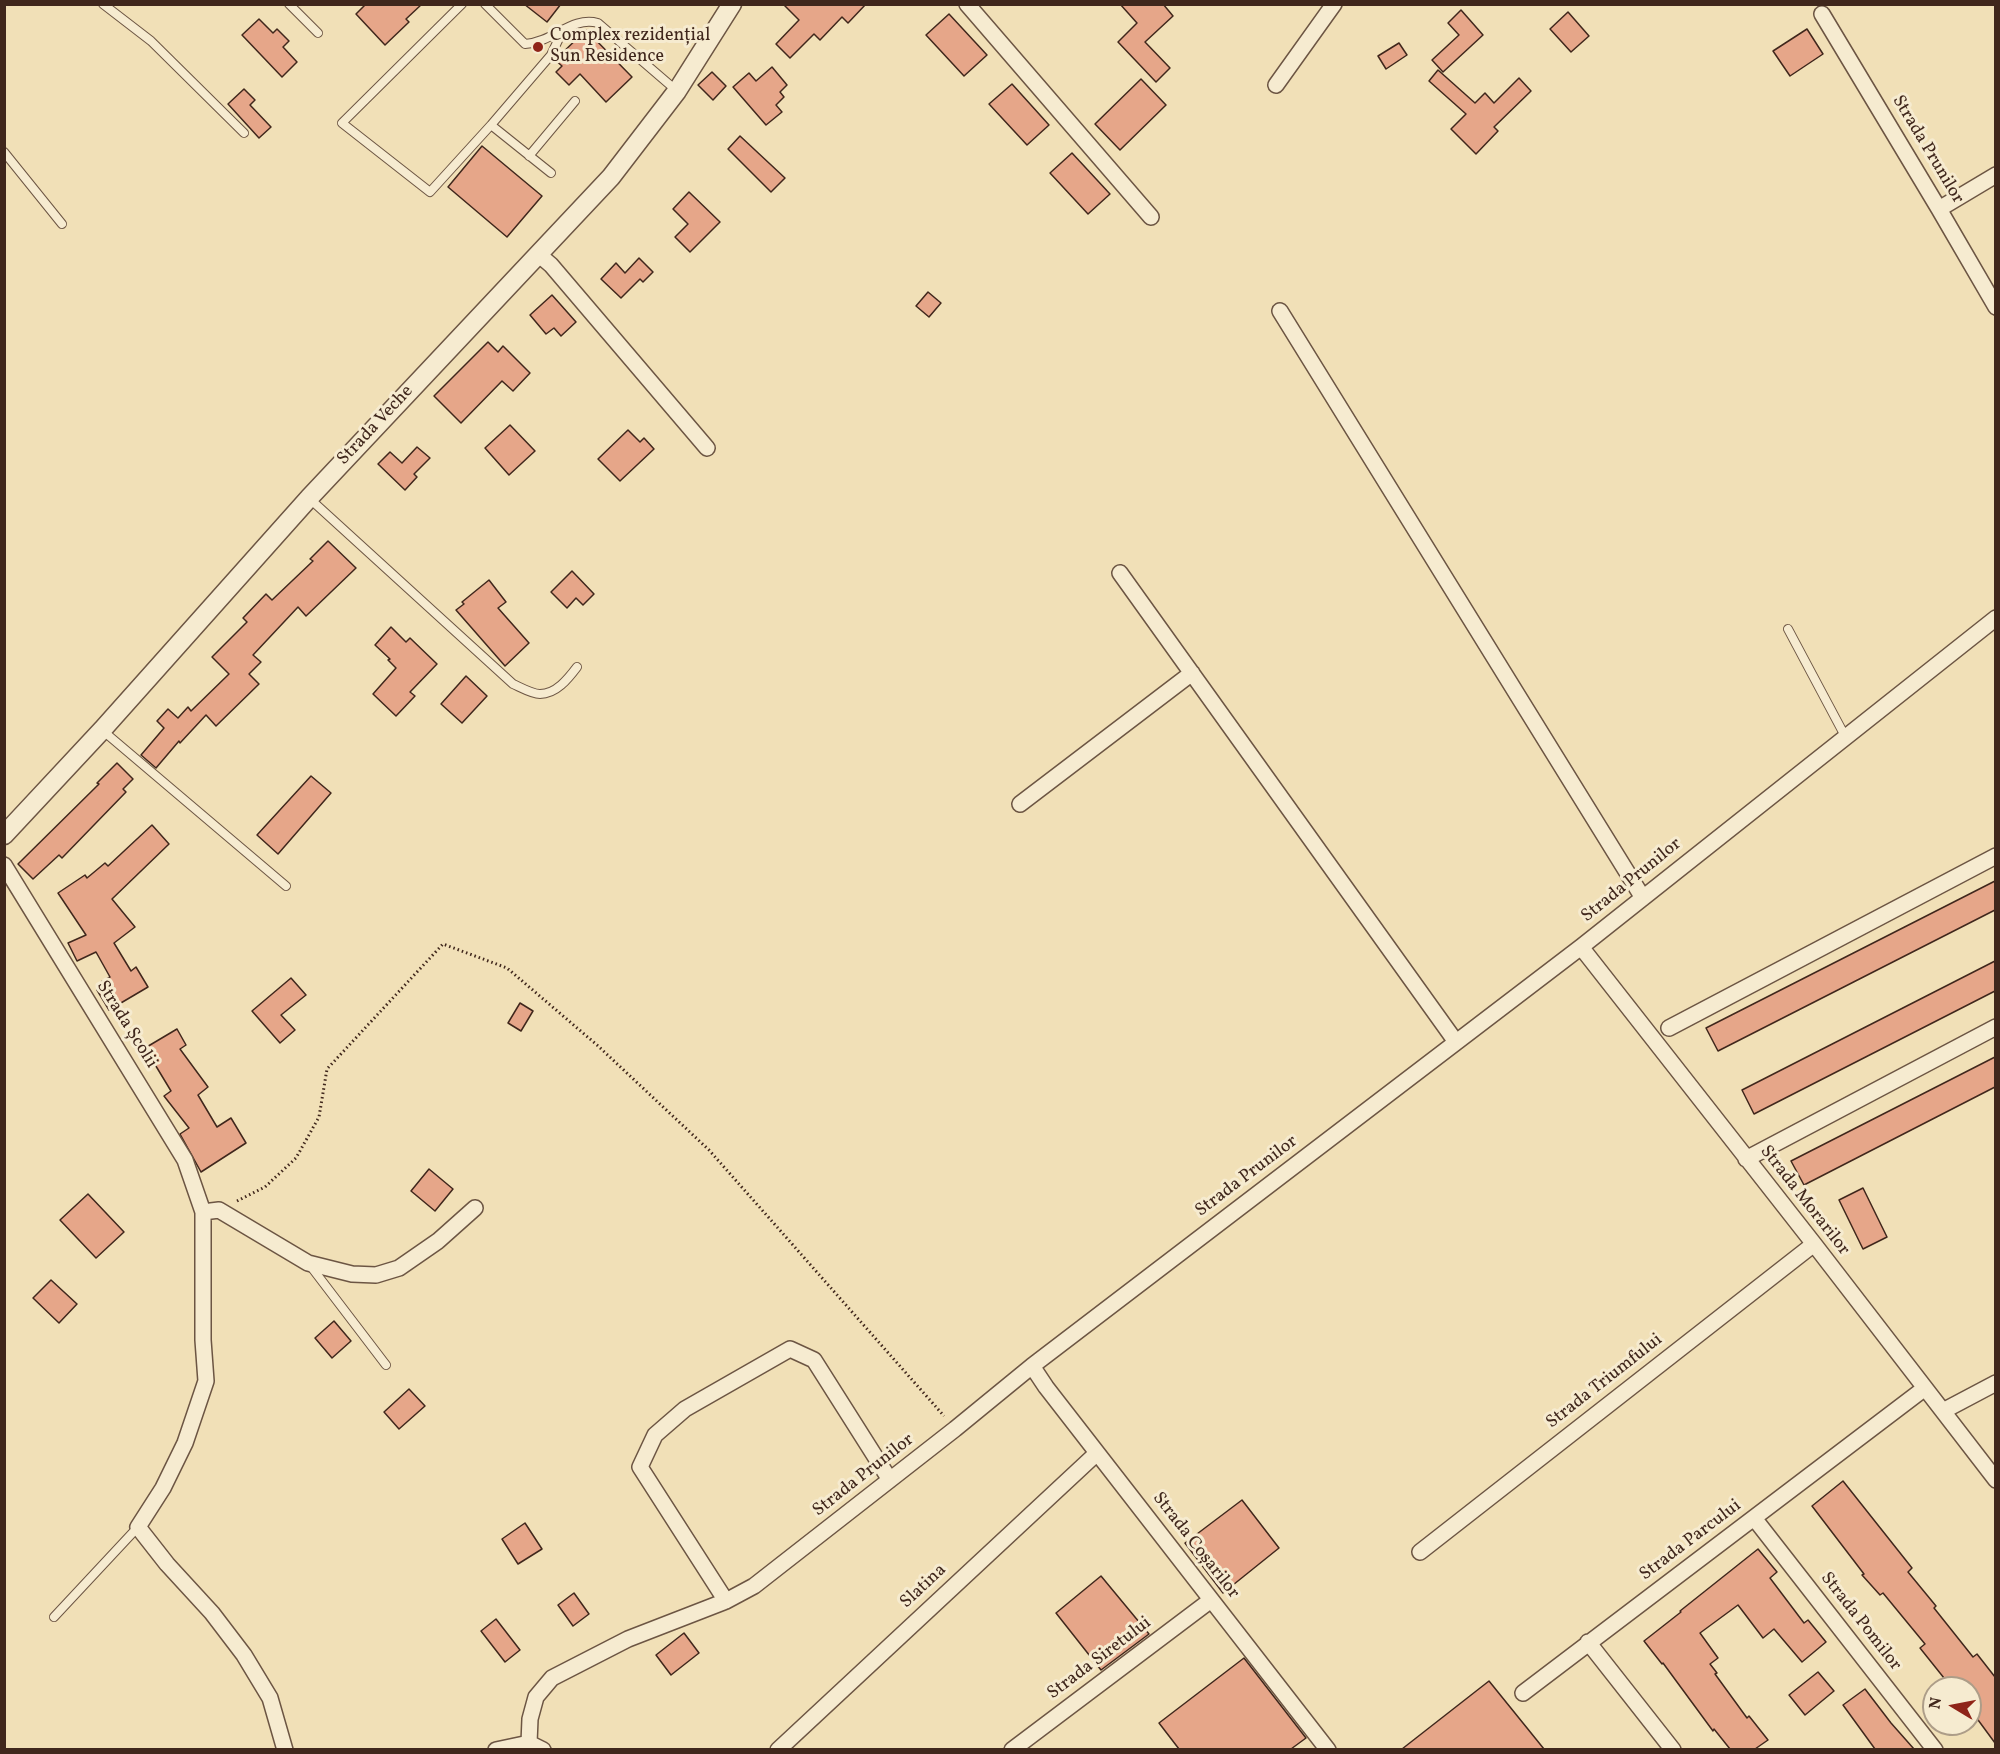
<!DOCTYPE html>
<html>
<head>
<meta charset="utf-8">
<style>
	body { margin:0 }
	#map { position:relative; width:2000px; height:1754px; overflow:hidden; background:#f1e0b7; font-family:Vollkorn,serif }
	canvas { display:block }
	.frame { position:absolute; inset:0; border:6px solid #40271c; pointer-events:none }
	.north { position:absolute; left:1922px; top:1676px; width:60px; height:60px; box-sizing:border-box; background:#f6ebd0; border:2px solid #ad9d88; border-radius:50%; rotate:280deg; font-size:16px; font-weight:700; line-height:24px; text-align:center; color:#40271c }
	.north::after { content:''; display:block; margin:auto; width:21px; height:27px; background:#8f2418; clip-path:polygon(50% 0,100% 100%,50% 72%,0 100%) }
</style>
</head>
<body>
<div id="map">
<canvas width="2000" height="1754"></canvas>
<div class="frame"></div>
<div class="north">N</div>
</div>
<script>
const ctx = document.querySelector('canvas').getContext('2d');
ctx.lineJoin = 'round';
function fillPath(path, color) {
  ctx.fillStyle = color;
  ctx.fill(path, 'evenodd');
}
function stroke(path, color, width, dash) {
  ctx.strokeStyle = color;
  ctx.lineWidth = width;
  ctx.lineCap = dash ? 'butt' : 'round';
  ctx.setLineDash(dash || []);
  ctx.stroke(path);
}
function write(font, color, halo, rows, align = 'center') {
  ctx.font = font + ' Vollkorn,serif';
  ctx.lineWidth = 6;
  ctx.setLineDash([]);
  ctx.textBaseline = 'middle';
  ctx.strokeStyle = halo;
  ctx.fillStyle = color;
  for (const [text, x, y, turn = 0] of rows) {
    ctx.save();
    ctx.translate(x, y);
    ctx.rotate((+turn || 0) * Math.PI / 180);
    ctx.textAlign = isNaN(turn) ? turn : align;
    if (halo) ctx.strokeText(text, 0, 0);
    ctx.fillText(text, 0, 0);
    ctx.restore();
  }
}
const building = new Path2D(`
	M366,4H422L406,19L409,22L385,45L356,14Z
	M524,4H561L547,22Z
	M783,4H866L848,23L842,17L820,40L814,34L790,58L776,44L799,20Z
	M1120,4H1163L1173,16L1145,42L1170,68L1156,82L1118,42L1137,23Z
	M1461,10L1483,35L1443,72L1432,60L1459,35L1448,23Z
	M1568,12L1589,36L1571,52L1550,29Z
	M949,14L987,55L964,76L926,35Z
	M259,19L273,33L277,29L289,41L283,47L297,62L282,77L242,35Z
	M1807,29L1823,54L1790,76L1773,51Z
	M586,30L632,77L606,102L580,74L569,85L556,72L562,66L555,60Z
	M1399,43L1407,55L1386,69L1378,56Z
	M772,67L787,85L780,92L784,97L776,105L782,112L766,125L733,87L749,73L756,81Z
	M1438,70L1475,103L1485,93L1494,103L1519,78L1531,91L1494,127L1498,131L1476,154L1451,129L1466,114L1429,81Z
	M712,72L726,86L713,100L698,85Z
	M1141,79L1166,105L1120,150L1095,124Z
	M1012,84L1049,125L1027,145L989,104Z
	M244,89L255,100L250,105L271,127L259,138L228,104Z
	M740,136L785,178L771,192L728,149Z
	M482,146L542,196L507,237L448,187Z
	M1072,153L1110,194L1088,214L1050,173Z
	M689,192L720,222L690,252L675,237L688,224L673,209Z
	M639,258L653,272L643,282L640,279L621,298L601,279L616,263L625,273Z
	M928,292L941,303L929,317L916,306Z
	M552,295L576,322L561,336L554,328L546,334L530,315Z
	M488,342L498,352L503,346L530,373L513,391L502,381L461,423L434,396Z
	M510,425L535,451L509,475L485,448Z
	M628,430L640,442L644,438L654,449L620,481L598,459Z
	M417,447L430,458L414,474L417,477L405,490L378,464L390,452L402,463Z
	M328,541L356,568L306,616L298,607L253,655L261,662L249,674L259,684L216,726L206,715L180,743L179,741L156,768L141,755L164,728L157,721L168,709L178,718L188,707L191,711L229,674L212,657L247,622L243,618L266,594L272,600L313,561L310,559Z
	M572,571L594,594L583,605L576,598L567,608L551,592Z
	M489,580L506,602L498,608L529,643L505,666L456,610L464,604L462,602Z
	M391,627L406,642L410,638L437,664L410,692L415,696L396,716L373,694L396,668L388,660L390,659L375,645Z
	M466,676L487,696L462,723L441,704Z
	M117,763L133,779L123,789L126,792L62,858L59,855L33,879L18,864L99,784L97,783Z
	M311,776L331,793L278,854L257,835Z
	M152,825L169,844L112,899L135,927L114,943L131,971L136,967L148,987L109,1010L97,990L103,987L101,982L110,977L96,952L77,961L68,943L86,935L58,893L85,875L87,878L105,863L108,866Z
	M1995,881V910L1718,1051L1706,1028Z
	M1995,961V991L1754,1114L1742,1090Z
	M291,978L306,995L281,1015L295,1030L280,1043L252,1011Z
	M520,1003L533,1011L521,1031L508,1023Z
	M177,1029L186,1045L180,1049L208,1087L198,1095L217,1127L231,1118L246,1143L201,1172L180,1134L189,1128L164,1096L171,1091L145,1048Z
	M1995,1057V1087L1804,1185L1791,1161Z
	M429,1169L453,1189L435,1211L411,1191Z
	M1863,1188L1887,1237L1863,1249L1839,1200Z
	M88,1194L124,1232L96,1258L60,1220Z
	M51,1280L77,1304L59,1323L33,1298Z
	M334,1321L351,1341L332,1358L315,1338Z
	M409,1389L425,1406L399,1429L384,1412Z
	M1843,1481L1912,1568L1908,1572L1936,1606L1934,1608L1973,1657L1977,1654L1995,1677V1743L1970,1709V1688H1952L1920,1648L1925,1644L1883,1593L1880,1595L1862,1575L1864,1574L1812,1506Z
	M1242,1500L1279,1548L1223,1593L1185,1543Z
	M525,1523L542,1549L518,1564L502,1539Z
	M1758,1549L1777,1572L1770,1578L1804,1623L1808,1620L1826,1642L1802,1662L1774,1629L1763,1638L1738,1605L1700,1633L1718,1658L1710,1664L1717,1673L1715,1674L1747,1718L1749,1716L1768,1740L1755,1749H1730L1714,1729L1713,1731L1663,1663L1662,1664L1644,1641L1681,1612L1680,1611Z
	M1101,1576L1149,1634L1101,1670L1056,1613Z
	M574,1593L589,1614L573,1626L558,1605Z
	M496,1619L520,1650L505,1662L481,1631Z
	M684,1633L699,1653L671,1675L656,1655Z
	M1244,1658L1306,1738L1291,1749H1179L1159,1723Z
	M1818,1672L1834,1691L1805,1715L1789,1695Z
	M1489,1681L1544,1749H1402Z
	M1865,1689L1891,1723L1914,1749H1875L1843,1705Z`);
fillPath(building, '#e6a689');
stroke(building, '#40271c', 1.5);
const service = new Path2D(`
	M103,4L151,41L244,133
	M289,4L318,33
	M462,4L342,123L430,192L491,125L551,55L563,30
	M485,4L525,44C554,42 571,16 598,23L677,91
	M491,125L551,173
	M4,152L62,224
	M529,156L575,101
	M310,499L513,684C520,687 532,694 540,694C556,694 568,679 577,667
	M1788,629L1845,736
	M102,730L286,886
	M309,1264L386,1365
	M54,1617L138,1527`);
const minor = new Path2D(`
	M967,4L1151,217
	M1822,14L1939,209L1996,307
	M1276,85L1334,4
	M1939,209L1996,175
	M538,254L551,265L707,448
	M1280,311L1643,898
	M1120,573L1456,1042
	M1020,804L1192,673
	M4,865L185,1160L203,1212V1340L206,1381L185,1443L163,1488L138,1527L167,1564L212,1613L244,1655L270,1698L285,1750
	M1581,947L1814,1244L1996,1480
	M1669,1028L1996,856
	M1746,1159L1996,1027
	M203,1212L219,1210L308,1263L352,1274L376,1275L399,1268L438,1241L475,1208
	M1032,1366L1046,1387L1328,1750
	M1943,1411L1996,1383
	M1754,1518L1935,1750
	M1420,1552L1814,1244
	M726,1601L640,1467L655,1435L685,1409L790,1349L814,1360L890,1480
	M1588,1642L1673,1750
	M1523,1693L1925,1388
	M529,1743L530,1719L536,1697L552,1678L628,1639L726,1601L754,1586L955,1429L1032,1366L1581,947L1996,618
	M496,1750L529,1743L543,1750
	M778,1750L1097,1453
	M1012,1750L1211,1600`);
const tertiary = new Path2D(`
	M4,835L102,730L309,498L611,177L677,91L732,4`);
stroke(service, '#6c5543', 10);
stroke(minor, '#6c5543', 18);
stroke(tertiary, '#6c5543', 21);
stroke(new Path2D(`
	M237,1201L265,1187L296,1158L319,1117L327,1069L443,944L507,968L597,1045L709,1150L944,1416`), '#40271c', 3, [1.5, 3]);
stroke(service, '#f6ebd0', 8);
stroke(minor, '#f6ebd0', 15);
stroke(tertiary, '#f6ebd0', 18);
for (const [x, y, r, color] of [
	[538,47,6,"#8f2418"]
]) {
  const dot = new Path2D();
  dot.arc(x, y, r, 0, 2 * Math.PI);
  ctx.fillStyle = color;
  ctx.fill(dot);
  stroke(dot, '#f6ebd0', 2);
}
write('18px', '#40271c', '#f6ebd0', [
	["Complex rezidențial",550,37],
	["Sun Residence",550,58]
], 'left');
write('18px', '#40271c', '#f6ebd0', [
	["Strada Prunilor",1927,150,59],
	["Strada Veche",376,426,-47],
	["Strada Prunilor",1632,881,-39],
	["Strada Școlii",126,1025,58],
	["Strada Prunilor",1247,1177,-37],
	["Strada Morarilor",1804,1201,52],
	["Strada Triumfului",1605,1382,-38],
	["Strada Prunilor",864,1476,-38],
	["Strada Parcului",1691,1541,-37],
	["Strada Coșarilor",1195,1546,52],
	["Slatina",924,1587,-43],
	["Strada Pomilor",1860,1622,52],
	["Strada Siretului",1100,1659,-37]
]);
</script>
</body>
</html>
